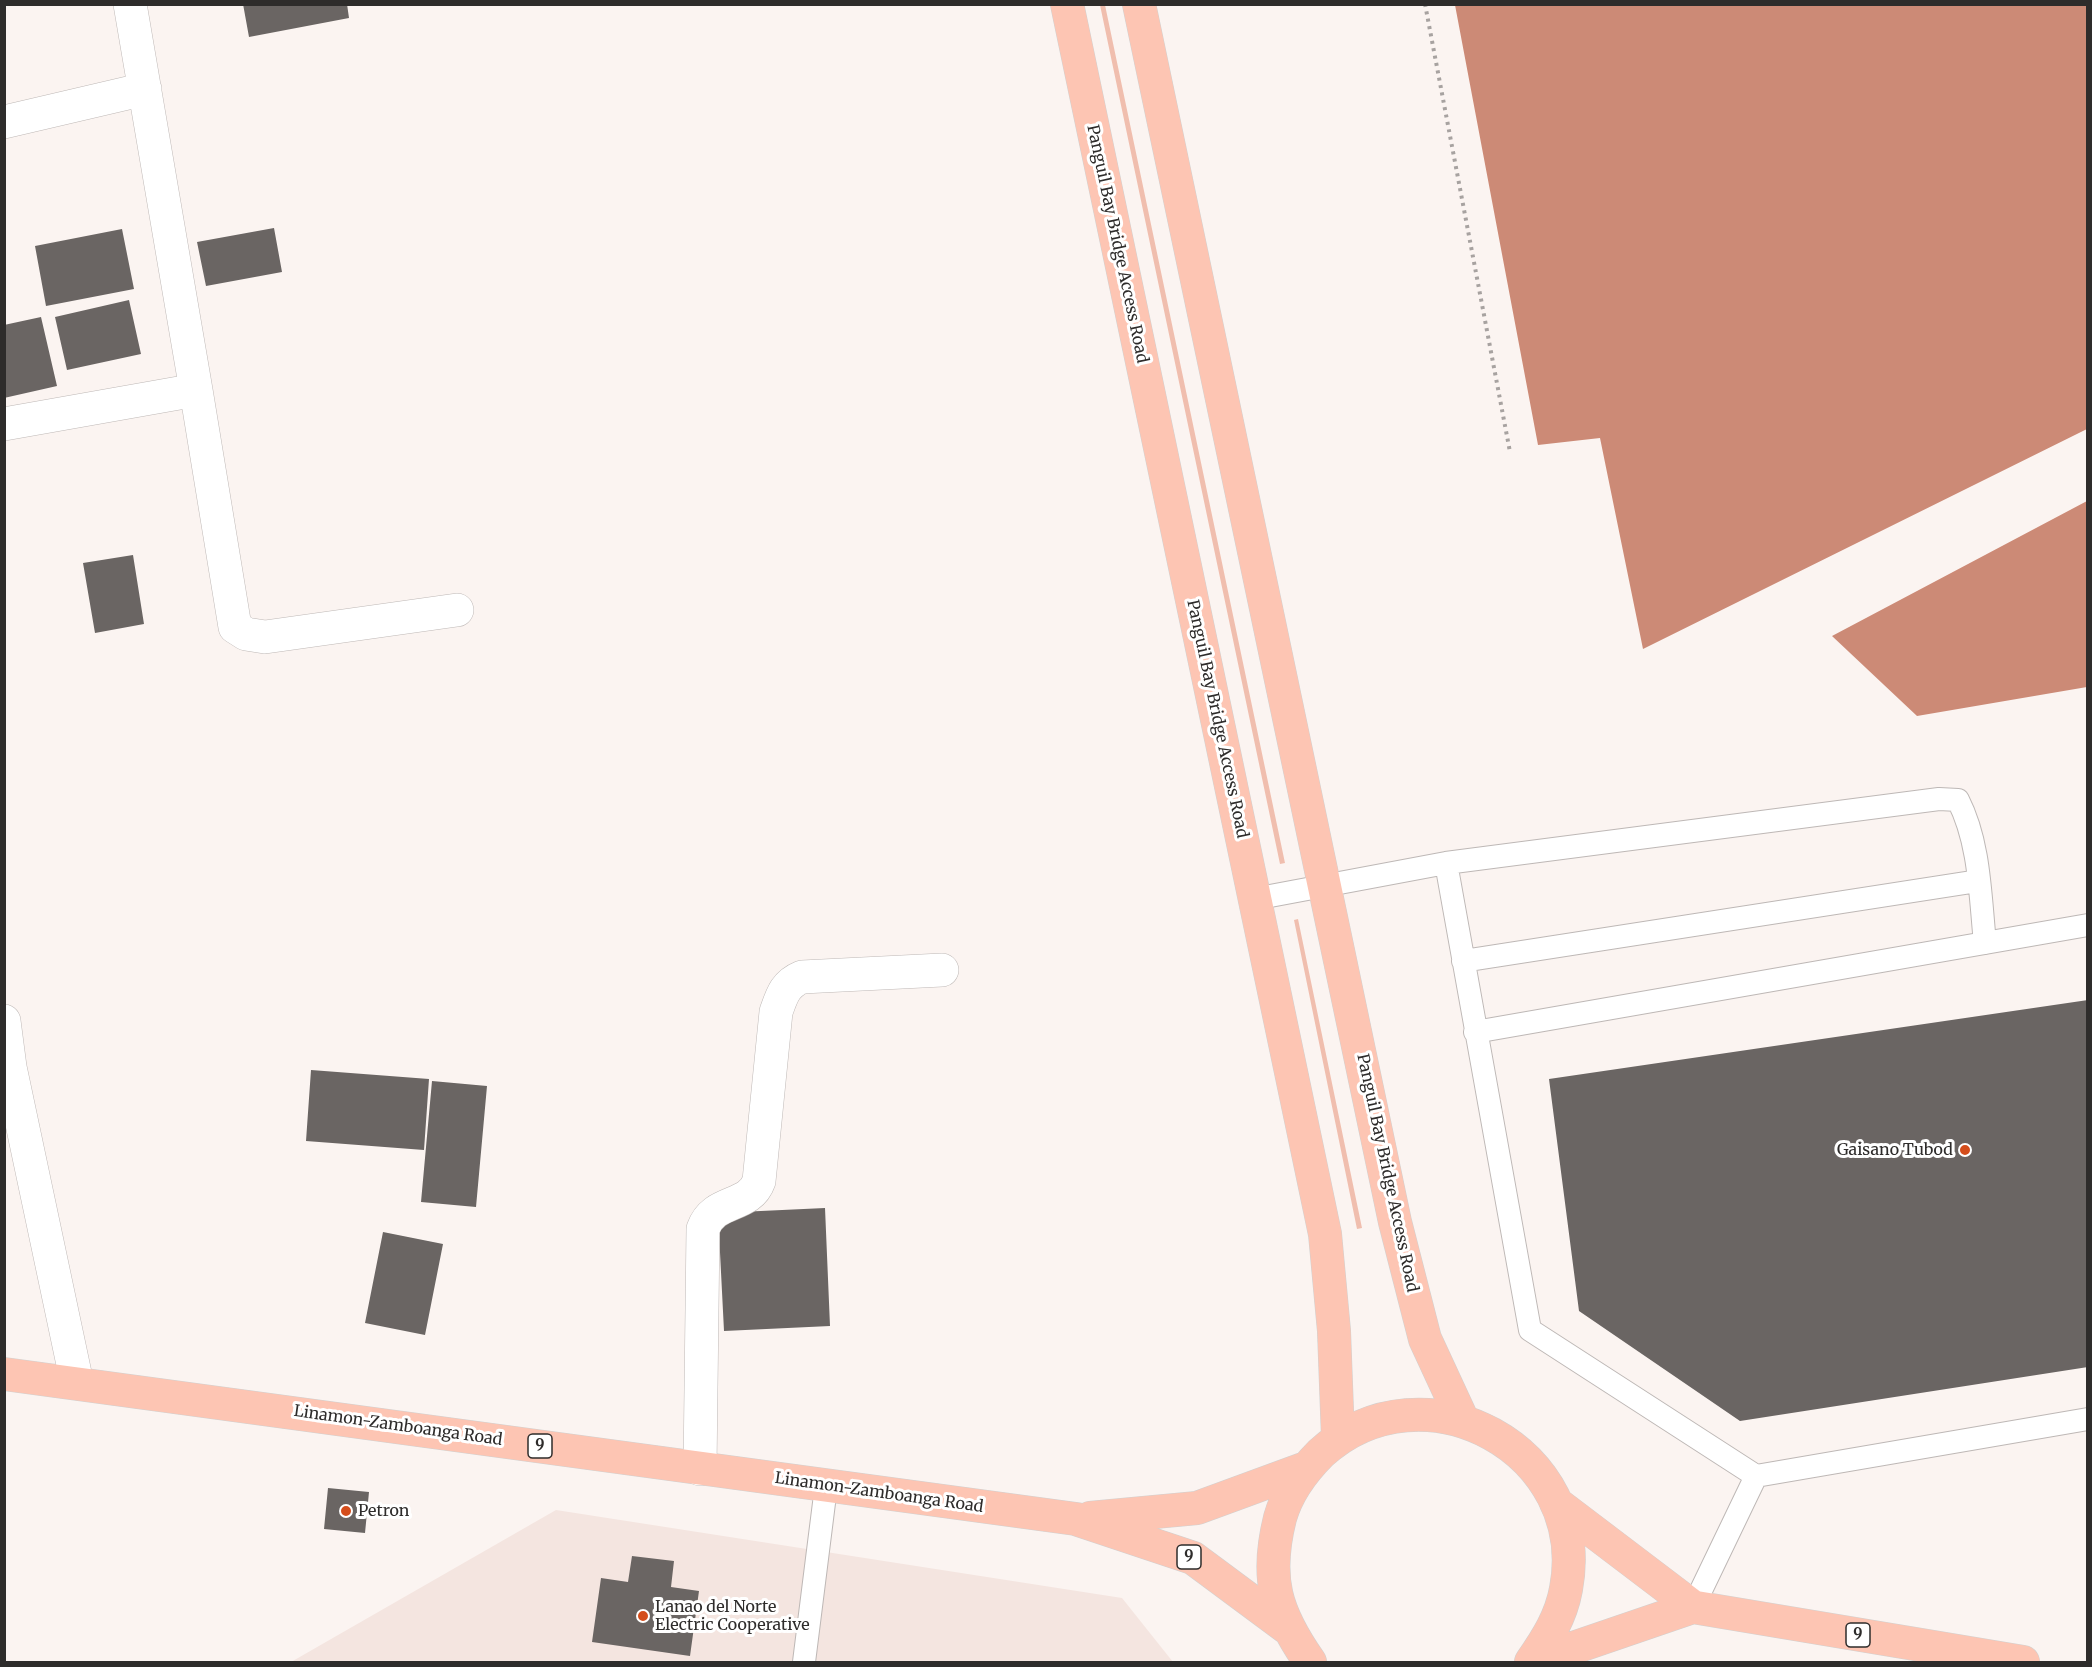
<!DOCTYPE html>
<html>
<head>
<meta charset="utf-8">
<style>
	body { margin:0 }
	#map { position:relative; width:2092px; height:1667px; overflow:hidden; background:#fbf4f1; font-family:Merriweather,serif }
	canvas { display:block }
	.frame { position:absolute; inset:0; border:6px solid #2e2c2b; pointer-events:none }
</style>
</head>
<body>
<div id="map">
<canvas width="2092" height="1667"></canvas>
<div class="frame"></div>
</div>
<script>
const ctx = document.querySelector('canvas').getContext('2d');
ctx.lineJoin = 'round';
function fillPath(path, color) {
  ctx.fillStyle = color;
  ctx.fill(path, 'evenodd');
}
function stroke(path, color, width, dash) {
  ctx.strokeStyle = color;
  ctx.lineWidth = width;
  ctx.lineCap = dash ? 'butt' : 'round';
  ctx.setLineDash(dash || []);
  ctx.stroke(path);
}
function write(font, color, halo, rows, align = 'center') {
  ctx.font = font + ' Merriweather,serif';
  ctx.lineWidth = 6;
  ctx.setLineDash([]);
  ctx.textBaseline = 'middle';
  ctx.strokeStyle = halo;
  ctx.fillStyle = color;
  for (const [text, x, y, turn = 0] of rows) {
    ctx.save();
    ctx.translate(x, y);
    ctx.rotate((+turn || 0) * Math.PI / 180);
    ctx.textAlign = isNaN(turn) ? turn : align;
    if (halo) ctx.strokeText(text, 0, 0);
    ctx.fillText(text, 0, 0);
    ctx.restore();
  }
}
fillPath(new Path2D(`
	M556,1510L1122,1598L1173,1662H291Z`), '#f4e5e0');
fillPath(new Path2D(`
	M1100,5H1105L1285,863L1280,864Z
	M1298,919L1362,1228L1357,1229L1294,920Z`), '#f0beae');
fillPath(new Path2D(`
	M1455,5H2087V429L1643,649L1600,438L1538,445Z
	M2087,501V687L1917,716L1832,636Z`), '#cc8a76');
fillPath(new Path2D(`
	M243,4H347L349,18L249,37Z
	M274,228L282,272L206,286L197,242Z
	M122,229L134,289L46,306L35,246Z
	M129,300L141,354L67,370L55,317Z
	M41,317L57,386L4,398V325Z
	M133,555L144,624L95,633L83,563Z
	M2088,1000V1367L1740,1421L1579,1311L1549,1079Z
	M311,1070L429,1079L424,1150L306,1141Z
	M432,1081L487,1086L476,1207L421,1202Z
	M825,1208L830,1326L724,1331L718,1213Z
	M383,1232L443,1244L425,1335L365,1323Z
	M328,1488L369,1492L365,1533L324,1529Z
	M632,1556L674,1561L671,1587L699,1591L690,1656L592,1642L601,1578L628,1582Z`), '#6a6563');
const lane = new Path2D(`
	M1446,863L1530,1330L1756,1476L2088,1419
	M1254,899L1446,863L1939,799L1958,800C1980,843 1980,895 1985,943
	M1463,961L1978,881
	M1475,1032L2088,925
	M1693,1607L1756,1476
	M804,1662L826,1487`);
const street = new Path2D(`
	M4,122L145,89
	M196,390L235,627L246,634L265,637L457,610
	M4,424L196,390L130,4
	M4,1021L10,1067L77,1383
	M700,1469L703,1229C714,1198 749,1209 759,1181L776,1012C782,995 785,984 802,977L942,970`);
const highway = new Path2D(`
	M1067,4L1325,1234L1334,1331L1338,1438
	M1139,4L1395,1222L1425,1339L1462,1419
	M4,1374L1076,1519L1193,1558L1286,1627
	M1556,1503L1693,1607L2023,1662
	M1090,1518L1197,1508L1306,1468
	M1310,1662C1275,1612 1265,1578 1280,1518C1287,1493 1303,1471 1321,1453C1424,1359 1592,1451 1566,1589C1561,1617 1547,1639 1531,1662
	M1532,1662L1693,1607`);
stroke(lane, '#beb8b6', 24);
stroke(street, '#beb8b6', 34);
stroke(highway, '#d1d1d0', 34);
stroke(new Path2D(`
	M1425,4L1510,452`), '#a7a2a0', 4, [3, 4.5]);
stroke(lane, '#fff', 22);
stroke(street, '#fff', 33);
stroke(highway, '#fdc5b3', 33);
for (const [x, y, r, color] of [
	[1965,1150,6,"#d44d1b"],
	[346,1511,6,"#d44d1b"],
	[643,1616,6,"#d44d1b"]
]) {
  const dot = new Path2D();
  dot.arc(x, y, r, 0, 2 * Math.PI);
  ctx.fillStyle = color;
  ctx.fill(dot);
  stroke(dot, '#fff', 2);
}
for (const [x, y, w] of [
	[540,1446,24],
	[1189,1557,24],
	[1858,1635,24]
]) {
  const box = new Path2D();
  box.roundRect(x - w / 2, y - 12, w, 24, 4.5);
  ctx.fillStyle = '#fff';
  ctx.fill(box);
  stroke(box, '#2e2c2b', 1.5);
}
write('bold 15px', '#2e2c2b', null, [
	["9",540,1446],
	["9",1189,1557],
	["9",1858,1635]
]);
write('16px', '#2e2c2b', '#fff', [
	["Panguil Bay Bridge Access Road",1117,244,78],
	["Panguil Bay Bridge Access Road",1217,719,78],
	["Panguil Bay Bridge Access Road",1387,1173,78],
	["Linamon-Zamboanga Road",398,1426,8],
	["Linamon-Zamboanga Road",879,1493,8]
]);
write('16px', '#2e2c2b', '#fff', [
	["Gaisano Tubod",1953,1150,"right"],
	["Petron",358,1511],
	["Lanao del Norte",655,1607],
	["Electric Cooperative",655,1625]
], 'left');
</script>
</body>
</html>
